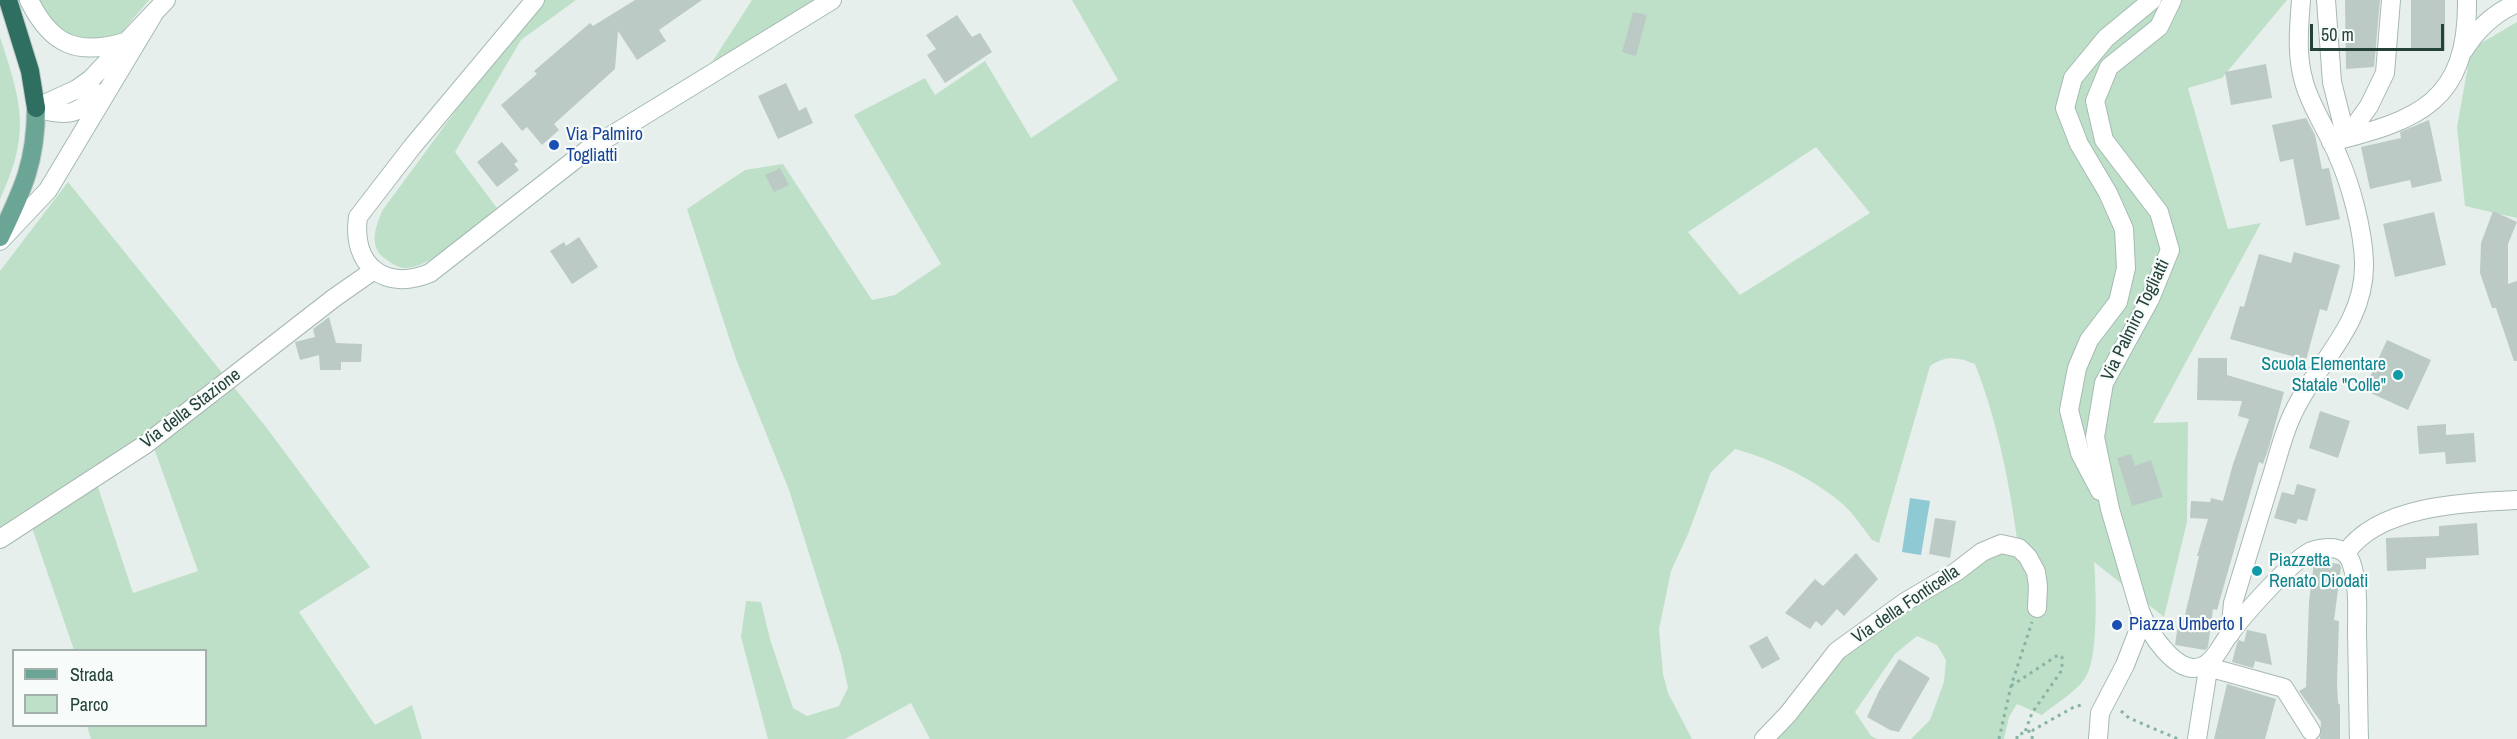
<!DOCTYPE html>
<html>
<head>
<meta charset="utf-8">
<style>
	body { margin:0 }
	#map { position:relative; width:2517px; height:739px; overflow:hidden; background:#e6efeb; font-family:"Archivo Narrow",sans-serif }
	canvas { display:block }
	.legend { position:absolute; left:12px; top:649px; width:195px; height:78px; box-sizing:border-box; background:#f7fbf9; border:2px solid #a3b1ad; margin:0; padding:8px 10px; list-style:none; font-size:18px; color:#24423a }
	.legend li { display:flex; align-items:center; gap:12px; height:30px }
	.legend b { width:30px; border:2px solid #a3b1ad }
	.scale { position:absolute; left:2310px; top:24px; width:134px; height:27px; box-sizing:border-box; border:3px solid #24423a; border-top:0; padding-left:8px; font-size:18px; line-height:21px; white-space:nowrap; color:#24423a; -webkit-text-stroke:4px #f7fbf9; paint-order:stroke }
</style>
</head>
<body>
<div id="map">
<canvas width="2517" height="739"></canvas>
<ul class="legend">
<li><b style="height:8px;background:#6aa596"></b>Strada</li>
<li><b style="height:16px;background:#bfe0c8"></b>Parco</li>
</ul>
<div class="scale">50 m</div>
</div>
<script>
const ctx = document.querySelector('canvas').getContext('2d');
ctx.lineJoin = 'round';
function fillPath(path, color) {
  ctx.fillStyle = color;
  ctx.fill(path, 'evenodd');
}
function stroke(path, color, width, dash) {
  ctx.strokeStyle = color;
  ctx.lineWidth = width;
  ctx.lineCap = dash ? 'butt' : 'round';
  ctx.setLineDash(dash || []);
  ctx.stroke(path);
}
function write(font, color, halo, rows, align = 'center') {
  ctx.font = font + ' "Archivo Narrow",sans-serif';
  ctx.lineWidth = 4.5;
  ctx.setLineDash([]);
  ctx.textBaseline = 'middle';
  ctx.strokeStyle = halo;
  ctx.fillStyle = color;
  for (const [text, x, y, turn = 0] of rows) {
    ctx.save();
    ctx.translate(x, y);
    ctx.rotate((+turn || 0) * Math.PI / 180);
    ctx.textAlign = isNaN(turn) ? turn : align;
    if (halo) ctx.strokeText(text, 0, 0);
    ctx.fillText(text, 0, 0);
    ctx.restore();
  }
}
fillPath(new Path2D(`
	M37,0H149L122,32L107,42L65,37Z
	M541,0H576L521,40L455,152L497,208C475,225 432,269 404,268C396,267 390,262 384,258C368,245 376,227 382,211L506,42Z
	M752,0H816L707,70Z
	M1072,0H2287L2222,78L2188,88L2228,229L2261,223L2153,423L2188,422L2187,522L2164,617L2094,562C2096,586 2099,660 2085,678C2077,691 2054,705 2042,715L2017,704L2009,717L2004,739H1911L1930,720L1944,682L1946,660L1937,645L1917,636L1895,654L1855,712L1871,736L1877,739H1770L1840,653L2017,539C2009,480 1997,420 1975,364C1958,357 1946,355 1930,366L1879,543L1872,540C1862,527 1852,511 1839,501C1810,477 1771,459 1735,449L1711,472L1688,534L1671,571L1659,629L1663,674L1668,693L1692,739H930L911,703L845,739H768L741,637L746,601L761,602L770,639L793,708L807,716L839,706L848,688L841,655L789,490L736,359L687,209L745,170L783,164L872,300L895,295L941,264L854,115L925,78L935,95L985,61L1031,138L1118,80ZM1816,147L1870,213L1740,295L1688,232Z
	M2517,22V218L2465,206L2457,127L2471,49Z
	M0,37C22,104 31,133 0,199Z
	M68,182L266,427L370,567L299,612L375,725L412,705L422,739H91L87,726H206V650H74L27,513L0,530V271ZM150,437L198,571L133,593L93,472Z`), '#bfe0c8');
fillPath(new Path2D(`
	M1910,498L1930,501L1921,555L1902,552Z`), '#8ec9d4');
fillPath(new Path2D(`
	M635,0H702L659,30L666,41L637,60L618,31L615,69L554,124L559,130L542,145L527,127L522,131L501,105L537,74L534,71L590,23L593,26Z
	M2345,0H2380L2374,67L2346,69Z
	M2411,0H2445V51L2411,50Z
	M1633,12L1647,15L1636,56L1622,52Z
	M957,15L972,37L980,33L992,52L945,83L927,55L936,49L926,35Z
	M2266,64L2272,98L2231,105L2225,72Z
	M786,83L799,111L806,107L813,123L778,139L758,96Z
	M2306,118L2315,135L2322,169L2329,168L2340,219L2306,226L2293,159L2280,162L2272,125Z
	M2429,120L2442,181L2412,188L2410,180L2370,189L2361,147L2401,138L2400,132Z
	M502,142L518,161L514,164L519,170L497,187L477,162Z
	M780,168L789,185L774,192L765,175Z
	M2493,211L2517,222L2508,244V284L2517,281V361H2514L2496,308H2492L2480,273L2481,243Z
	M2434,212L2446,265L2395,277L2383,224Z
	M579,237L598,267L572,284L550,251L564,242L566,246Z
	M2294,252L2340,265L2327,311L2320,309L2306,360L2230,339L2240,306L2244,307L2259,254L2291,263Z
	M329,317L336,343L362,344L361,362H341V370H320L319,355L300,360L295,342L315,337L313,329Z
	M2387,340L2431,360L2408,410L2364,390Z
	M2198,358H2227V375L2284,392L2269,447L2263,464L2259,462L2217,610L2213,609L2208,647L2205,650L2175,645L2179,618L2184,619L2199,556H2197L2208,519L2190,518L2191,501L2210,502L2211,498L2223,501L2233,464L2249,419L2238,416L2242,401L2197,400Z
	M2320,411L2350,421L2338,458L2309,448Z
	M2446,424V435L2474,433L2476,462L2446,464L2445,452L2419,454L2417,426Z
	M2131,454L2135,466L2151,460L2163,497L2132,506L2117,458Z
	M2297,484L2316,489L2307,521L2298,519L2296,524L2274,518L2282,492L2294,495Z
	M1935,518L1956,521L1950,558L1929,554Z
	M2477,523L2479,555L2426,558V569L2387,571L2386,538L2439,536V526Z
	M1856,553L1878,579L1844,616L1837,609L1822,626L1816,621L1810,629L1785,613L1815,579L1823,586Z
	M2317,561L2339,564L2341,567L2334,620L2339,621L2337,683L2338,703L2340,705V739H2320L2321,722L2299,691L2306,687L2309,601L2314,563Z
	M2247,630L2266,634L2272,665L2255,661L2253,668L2232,662L2237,643L2239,640L2244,642Z
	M1767,636L1780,659L1762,669L1749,646Z
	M1899,659L1930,678L1899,732L1890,730L1867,717L1879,691Z
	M2227,684L2276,699L2265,739H2214Z`), '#bbcac4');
const street = new Path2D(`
	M2326,0L2332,82L2346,138
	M2464,50C2477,29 2494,13 2517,3
	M2346,138L2369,106L2385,73L2391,0
	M2331,142C2419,120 2468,102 2467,0
	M0,539L146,444L334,298L374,270
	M2346,553C2377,506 2465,502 2517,500
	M2230,634L2233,603C2245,564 2257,525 2269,485C2276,464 2281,441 2290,420C2313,365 2366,327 2364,262C2363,230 2351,185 2338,156C2328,131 2311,108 2304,82C2296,55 2299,27 2301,0
	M2208,667L2284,688L2311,731
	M1764,739L1788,714L1837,651L1905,602L1956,572L1982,552L2001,544L2019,548L2028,557L2036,572L2038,586L2037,608
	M2098,739L2100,713L2125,665L2143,619
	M2197,739L2209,663`);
const secondary = new Path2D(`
	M29,0C51,45 77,56 125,42
	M535,0L412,147L358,217C351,265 385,292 430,273L586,151L832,0
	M2172,0L2159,27L2109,67L2095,101L2104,140L2159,212L2170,250L2150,299L2104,383L2095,437L2110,509L2140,611C2148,631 2177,678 2203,666C2215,661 2221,645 2229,635C2243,615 2288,565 2308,553C2314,549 2322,548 2330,548C2339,548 2347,552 2351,562C2359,585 2357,610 2357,634C2358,669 2358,704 2359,739
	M36,108L77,89L91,79L166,0
	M36,108C67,116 75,117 98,93
	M0,241L48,190L153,15
	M2100,491L2080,453L2069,410L2077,368L2089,340L2118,302L2126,268L2124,229L2108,193L2079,144L2065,108L2073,78L2106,38L2152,0`);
const primary = new Path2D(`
	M0,237C23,189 36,162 36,108`);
const highway = new Path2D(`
	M8,0L30,71L36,108`);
stroke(street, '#a8b8b2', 20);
stroke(secondary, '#a4bbb3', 20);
stroke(primary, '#c2cac8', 20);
stroke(highway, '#c2cac8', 20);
stroke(new Path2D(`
	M2011,686L2058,655L2062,657V670L2032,713L2025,732
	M2121,711L2129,718L2178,739
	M1999,739L2011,686L2032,622
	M2017,739V735L2033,730
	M2032,739L2033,730L2074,707L2085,704`), '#86b3a5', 3, [3, 4.5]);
stroke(street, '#fff', 18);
stroke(secondary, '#fff', 18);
stroke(primary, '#6aa596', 18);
stroke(highway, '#2f6f62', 18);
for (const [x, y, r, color] of [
	[554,145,6,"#1a4fb4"],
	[2398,375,6,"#0f9aa8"],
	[2257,571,6,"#0f9aa8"],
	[2117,625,6,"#1a4fb4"]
]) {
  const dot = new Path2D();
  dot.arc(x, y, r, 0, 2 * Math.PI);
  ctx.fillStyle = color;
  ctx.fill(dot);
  stroke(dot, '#f7fbf9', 2);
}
write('18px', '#164399', '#f7fbf9', [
	["Via Palmiro",566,135],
	["Togliatti",566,156],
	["Piazza Umberto I",2129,625]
], 'left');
write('18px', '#24423a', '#f7fbf9', [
	["Via Palmiro Togliatti",2136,320,-64],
	["Via della Stazione",191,409,-37],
	["Via della Fonticella",1906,605,-34]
]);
write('18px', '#0d838f', '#f7fbf9', [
	["Scuola Elementare",2386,365],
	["Statale \"Colle\"",2386,386],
	["Piazzetta",2269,561,"left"],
	["Renato Diodati",2269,582,"left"]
], 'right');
</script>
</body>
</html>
